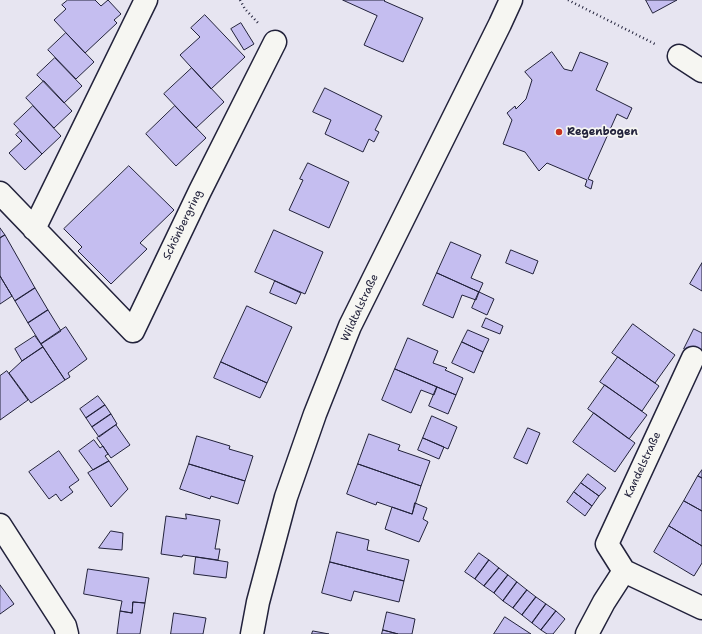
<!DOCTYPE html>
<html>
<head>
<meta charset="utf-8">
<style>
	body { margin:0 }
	canvas { display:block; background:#e7e5f1 }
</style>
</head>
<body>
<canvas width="702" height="634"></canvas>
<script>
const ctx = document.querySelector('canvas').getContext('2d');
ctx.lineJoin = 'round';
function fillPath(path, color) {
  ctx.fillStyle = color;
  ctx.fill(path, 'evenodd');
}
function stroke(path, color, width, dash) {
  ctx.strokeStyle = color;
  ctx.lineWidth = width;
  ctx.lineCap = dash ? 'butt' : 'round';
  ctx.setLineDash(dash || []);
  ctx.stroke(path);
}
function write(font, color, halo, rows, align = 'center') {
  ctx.font = font + ' "Shantell Sans",sans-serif';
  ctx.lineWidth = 3.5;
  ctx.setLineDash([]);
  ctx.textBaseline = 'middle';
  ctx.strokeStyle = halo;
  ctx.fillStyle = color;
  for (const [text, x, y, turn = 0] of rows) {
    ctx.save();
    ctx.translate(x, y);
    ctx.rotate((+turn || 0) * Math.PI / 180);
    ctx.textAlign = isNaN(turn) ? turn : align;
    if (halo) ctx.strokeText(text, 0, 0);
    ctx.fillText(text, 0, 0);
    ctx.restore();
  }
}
const building = new Path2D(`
	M68,0H95L101,6L108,0L121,14L114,20L117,23L85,53L54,20L66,9L62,5Z
	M343,0H385L384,1L423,18L403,62L364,45L377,16Z
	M646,0H677L653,13Z
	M205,15L245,57L211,89L180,55L200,37L191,28Z
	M241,23L254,44L244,50L231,29Z
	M66,33L94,62L76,79L48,50Z
	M552,52L564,69L572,71L580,52L608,63L596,90L632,108L627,119L617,114L588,179L593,181L591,189L585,186L587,180L547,163L539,171L525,152L503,144L512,120L507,113L515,106L516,109L526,99L532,80L525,72Z
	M55,58L82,86L64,103L37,75Z
	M192,68L224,102L196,128L164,94Z
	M44,81L72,111L54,128L26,98Z
	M325,88L382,116L375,130L379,132L374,142L369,139L363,152L325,134L331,120L313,112Z
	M33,106L61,136L42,154L14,124Z
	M175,106L206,138L176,166L146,134Z
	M20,131L42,154L25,170L9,153L22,141L16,135Z
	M308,163L349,182L329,228L289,210L303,180L300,179Z
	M129,166L174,210L140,243L147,249L111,284L78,251L82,247L64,229Z
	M0,228L5,235L0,238Z
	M274,230L323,252L305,294L255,272Z
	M5,235L35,288L15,301L0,276V238Z
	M451,242L481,255L471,278L483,283L479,292L437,273Z
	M511,250L538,261L533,274L506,263Z
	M702,263V291L690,284Z
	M437,273L479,292L476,300L462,295L453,318L423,305Z
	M0,276L12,296L0,304Z
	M275,281L301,293L296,304L270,293Z
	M35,288L48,310L28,323L15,301Z
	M479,292L494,299L487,315L472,308Z
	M247,306L292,327L267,383L221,362Z
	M48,310L61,331L41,344L28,323Z
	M486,318L503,326L500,334L482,327Z
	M633,324L675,355L655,383L612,353Z
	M66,327L87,359L68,373L70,377L65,380L41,344Z
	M694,329L702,333V357L684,349Z
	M468,330L489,339L483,352L462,342Z
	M35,336L43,347L22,361L15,349Z
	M408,338L438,351L433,363L447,368L445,370L463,378L456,395L395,369Z
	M462,342L483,352L474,373L452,363Z
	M43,347L65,380L31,403L9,373L22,361Z
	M618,357L659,386L642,411L600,382Z
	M221,362L267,383L260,398L214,378Z
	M395,369L437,387L434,395L421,390L411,413L382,400Z
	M7,371L28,400L0,420V376Z
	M605,385L647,415L629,439L588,409Z
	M437,387L456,395L448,414L429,406Z
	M98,396L105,405L86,418L80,409Z
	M105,405L111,414L92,427L86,418Z
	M594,413L635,443L615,472L573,442Z
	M111,414L117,424L99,437L92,427Z
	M432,416L457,427L448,449L423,438Z
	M116,425L130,445L111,458L97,438Z
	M528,428L540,433L527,464L514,458Z
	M369,434L400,445L398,450L430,461L421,486L358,464Z
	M197,436L230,446L229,449L253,456L245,481L189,464Z
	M423,438L444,447L439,459L418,450Z
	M94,440L100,448L103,446L108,454L105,456L109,461L93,470L79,451Z
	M59,451L79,480L69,487L73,492L61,501L56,494L49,499L29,472Z
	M109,461L128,489L111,507L88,473Z
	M189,464L245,481L238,504L211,496L210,499L180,489Z
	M358,464L421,486L412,514L377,502L376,505L347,494Z
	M702,470V478L698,476Z
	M588,474L606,488L599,496L581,483Z
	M698,476L702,478V511L684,501Z
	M581,483L599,496L592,506L574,492Z
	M574,492L592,506L585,516L567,502Z
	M684,501L702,511V546L669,526Z
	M415,503L427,508L423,519L428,522L419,542L385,529L392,507L412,514Z
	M186,514L220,520L215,549H220L218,560L183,555L182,557L161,554L166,516L186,519Z
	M669,526L702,546V563L694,576L654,552Z
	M111,531L123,533L122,550L99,548Z
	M337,532L369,540L367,550L409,560L404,581L330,562Z
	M479,553L489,560L475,579L465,572Z
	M196,557L228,562L226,578L194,574Z
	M489,560L499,568L484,586L475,579Z
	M330,562L404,581L399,602L354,591L351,601L322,593Z
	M499,568L508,575L494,593L484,586Z
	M88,569L149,578L145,603L133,602L132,613L120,611L122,601L84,594Z
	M508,575L517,582L503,601L494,593Z
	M517,582L527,590L513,608L503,601Z
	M0,585L14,604L0,614Z
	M527,590L536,597L522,615L513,608Z
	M536,597L546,604L532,623L522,615Z
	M133,602L145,603L140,634H117L120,611L132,613Z
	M546,604L556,611L541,630L532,623Z
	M556,611L565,619L553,634H547L541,630Z
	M387,612L415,619L412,634H398L383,630Z
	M174,613L206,618L203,634H171Z
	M505,617L531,634H494Z
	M383,630L398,634H382Z
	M313,631L329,634H312Z`);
fillPath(building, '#c5bef0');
stroke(building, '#22223b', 1);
const minor = new Path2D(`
	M679,56L702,71
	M0,193L133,331L200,191L275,42
	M34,229L146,0
	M693,358L607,544L624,571L702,608
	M0,525L65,626L67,634
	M252,634L258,602L286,497L315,414L350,326L500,24L511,0
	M587,634L604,602L624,571`);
stroke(minor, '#22223b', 25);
stroke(new Path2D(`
	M240,0L245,9L259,24
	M568,0L657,45`), '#22223b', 2.5, [1, 3]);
stroke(minor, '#f6f6f2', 22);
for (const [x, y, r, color] of [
	[559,132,4,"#c8321e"]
]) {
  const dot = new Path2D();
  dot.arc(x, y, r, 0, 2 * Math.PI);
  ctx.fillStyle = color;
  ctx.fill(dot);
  stroke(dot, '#f6f6f2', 1.5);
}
write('bold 11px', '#22223b', '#f6f6f2', [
	["Regenbogen",567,132]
], 'left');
write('11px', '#22223b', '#f6f6f2', [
	["Schönbergring",183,225,-64],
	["Wildtalstraße",360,308,-65],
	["Kandelstraße",643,465,-65]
]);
</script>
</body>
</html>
